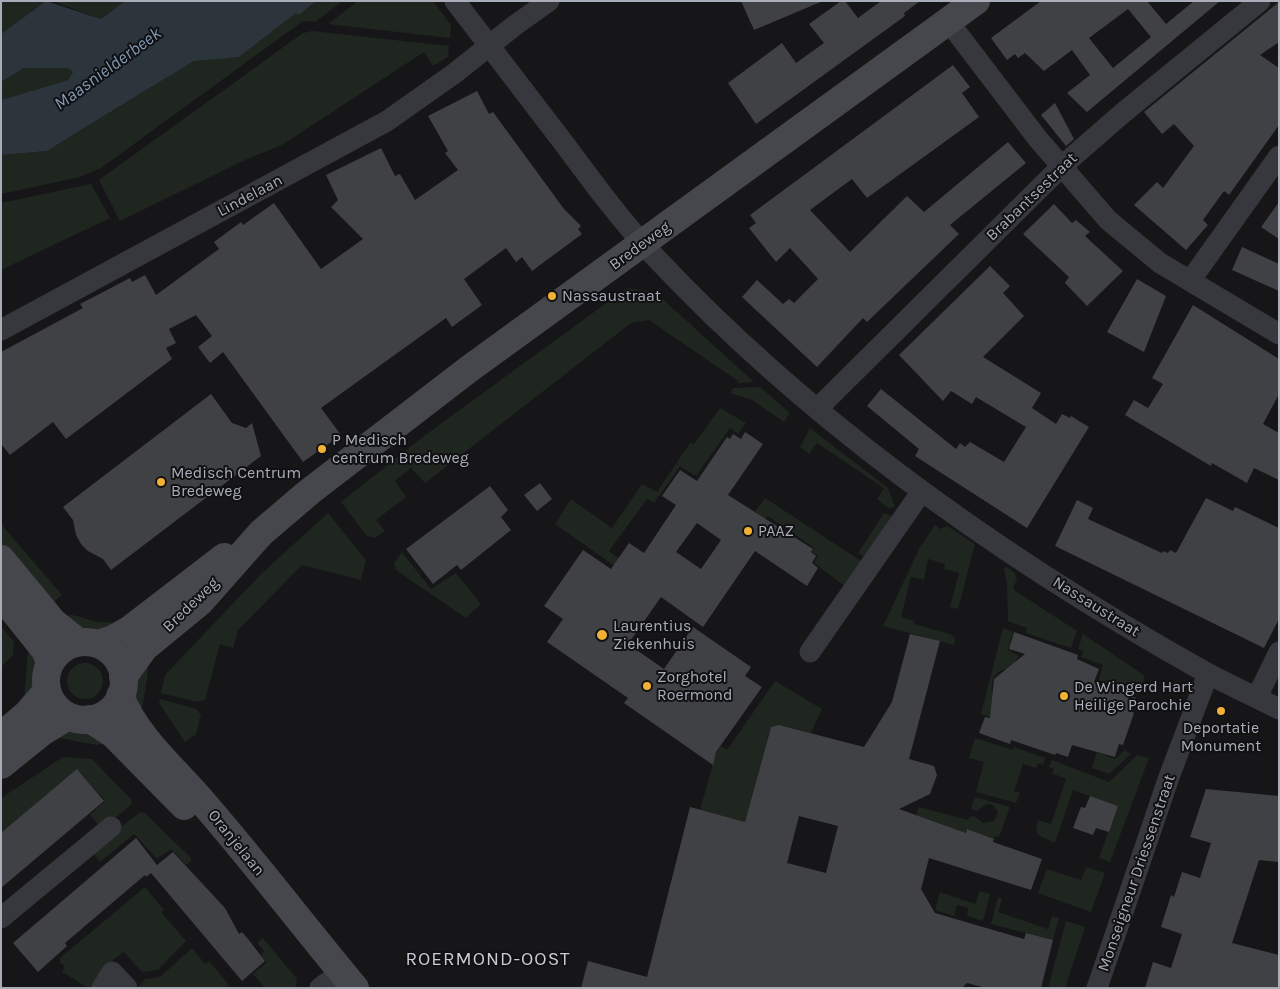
<!DOCTYPE html>
<html>
<head>
<meta charset="utf-8">
<style>
	body { margin:0 }
	#map { position:relative; width:1280px; height:989px; overflow:hidden; background:#161618; font-family:Karla,sans-serif }
	canvas { display:block }
	.frame { position:absolute; inset:0; border:2px solid #a8adb8; pointer-events:none }
</style>
</head>
<body>
<div id="map">
<canvas width="1280" height="989"></canvas>
<div class="frame"></div>
</div>
<script>
const ctx = document.querySelector('canvas').getContext('2d');
ctx.lineJoin = 'round';
function fillPath(path, color) {
  ctx.fillStyle = color;
  ctx.fill(path, 'evenodd');
}
function stroke(path, color, width, dash) {
  ctx.strokeStyle = color;
  ctx.lineWidth = width;
  ctx.lineCap = dash ? 'butt' : 'round';
  ctx.setLineDash(dash || []);
  ctx.stroke(path);
}
function write(font, color, halo, rows, align = 'center') {
  ctx.font = font + ' Karla,sans-serif';
  ctx.lineWidth = 4;
  ctx.setLineDash([]);
  ctx.textBaseline = 'middle';
  ctx.strokeStyle = halo;
  ctx.fillStyle = color;
  for (const [text, x, y, turn = 0] of rows) {
    ctx.save();
    ctx.translate(x, y);
    ctx.rotate((+turn || 0) * Math.PI / 180);
    ctx.textAlign = isNaN(turn) ? turn : align;
    if (halo) ctx.strokeText(text, 0, 0);
    ctx.fillText(text, 0, 0);
    ctx.restore();
  }
}
fillPath(new Path2D(`
	M1,1H46L1,34Z
	M52,1H125L101,19Z
	M316,1H343L315,22L303,21L101,168L80,177L1,194V155L47,151L110,112L112,114L113,111L192,62L202,59L239,57L296,13L299,15Z
	M358,1H433L451,25L450,38L328,24Z
	M312,31L449,46L448,57L433,66L424,52L282,145L247,159L120,221L99,180L303,33Z
	M24,68H68L73,72L68,80L1,100V82Z
	M91,184L110,218L1,270V203Z
	M627,288L656,293L754,382L737,383L738,381L649,320L631,323L425,483L411,468L395,481L406,497L376,520L385,531L375,538L367,536L341,502L424,436Z
	M760,387L790,413L784,422L752,400L730,393L733,388Z
	M720,408L746,423L738,434L730,428L696,476L680,466L654,503L647,499L609,551L628,565L623,572L555,524L571,499L612,528L642,484L657,492L690,443L694,444Z
	M810,428L888,488L895,507L888,508L877,499L884,488L817,443L809,454L800,447Z
	M765,498L864,563L846,587L814,563L818,556L812,552L814,548L768,516L765,519L755,512Z
	M328,513L366,560L361,580L302,565L238,630L233,648L220,644L205,700L197,702L161,693L165,675L261,574Z
	M884,513L896,518L868,559L858,553Z
	M1,524L62,595L49,606L1,548Z
	M935,525L940,529L947,526L975,544L958,609L950,607L959,573L944,569L945,564L928,559L924,580L911,577L901,617L914,621V624L950,634L955,638L954,645L883,626L919,549Z
	M402,552L431,589L456,573L481,604L466,618L396,570L394,563Z
	M1006,566L1015,573L1017,580L1014,585V590L1077,631L1071,648L1026,633L1027,628L1008,621L1007,583L1004,569Z
	M70,615C80,615 88,621 98,622C105,623 111,621 118,625L89,636L65,617Z
	M1,626L14,642L13,655L1,667Z
	M1003,628L1013,632L1008,650L1019,656L1011,668C980,672 995,700 999,720L981,714Z
	M1083,634L1145,676L1137,695L1099,680L1103,665L1081,657L1083,651L1078,649Z
	M28,650C47,672 42,679 24,699Z
	M67 681a18 18 0 1 1 36 0a18 18 0 1 1-36 0Z
	M148,664C149,671 143,704 141,712L130,690L131,681Z
	M775,681L822,709L811,733L779,725L770,729L745,822L700,810L716,753L721,746L727,750Z
	M160,699L196,709L201,715L196,734L185,742L159,703Z
	M71,726H80L107,743L97,745L54,737Z
	M975,738L1013,750L1014,747L1045,758L1043,765L1038,763L1036,768L1023,764L1014,791L1020,793L1016,803L976,792L984,762L969,758Z
	M1125,750L1131,754L1109,774L1092,768L1097,752L1115,759Z
	M1137,755L1149,758L1110,862L1099,858L1118,806L1073,790L1055,843L1038,835L1036,828L1038,820L1051,824L1066,779L1052,773L1054,769L1049,767L1052,760L1109,782Z
	M63,757L92,759L132,800L131,805L102,829L90,815L105,801L78,770L1,834V798Z
	M975,797L1010,807L999,837L995,836L994,839L967,829L966,833L916,815L919,807L968,820L970,817L974,816L983,823L994,821L998,812L993,805L987,804L976,811L971,809Z
	M140,812L145,813L191,858V861L186,865L171,849L157,859L134,834L100,862L91,850Z
	M1086,867L1105,873L1091,912L1038,893L1047,869L1081,880Z
	M145,887L164,910L161,912L186,941L158,970L142,972L124,952L113,960L95,988L85,986L62,972L65,966L60,963V958Z
	M980,891L990,894L983,921L967,916L968,908L957,905L954,916L935,910L940,892L975,904Z
	M998,897L1002,899L998,912L1048,929L1052,916L1059,918L1053,940L991,924Z
	M1066,921L1085,927L1065,988H1048Z
	M263,938L297,979L296,988H265L253,974L267,962L261,955L264,951L257,943Z
	M192,948L205,964L209,961L229,985L226,988H137L145,979L160,977Z`), '#1e261f');
fillPath(new Path2D(`
	M46,1L101,19L125,1H316L299,15L296,13L239,57L194,61L112,111V113L110,112L47,151L1,155V100L68,80L73,72L68,68H24L1,82V34Z`), '#2c353c');
fillPath(new Path2D(`
	M741,1H823L754,30Z
	M841,1H845L858,18L881,1H920L904,13L905,16L756,124L728,83L782,43L796,63L824,43L809,24Z
	M1041,1H1147L1166,24L1194,1H1220L1087,112L1067,93L1090,75L1072,50L1044,71L1025,53L1018,58L1015,54L1007,60L991,38ZM1128,9L1151,37L1113,68L1089,38Z
	M1279,2V42L1260,55L1279,68V125L1229,195L1224,191L1203,220L1208,225L1186,250L1134,205L1157,182L1163,188L1194,146L1174,124L1162,134L1144,112Z
	M953,65L970,87L962,93L979,117L867,198L852,179L810,210L850,252L907,196L924,212L1008,142L1026,163L950,225L959,234L867,322L863,318L817,367L742,297L757,280L783,304L789,299L794,303L818,279L790,248L776,262L749,228L756,223L750,215Z
	M477,91L489,114L493,112L564,209L581,226L578,229L582,234L532,271L522,257L516,262L506,248L464,279L482,305L452,327L446,318L321,408L341,435L303,462L223,352L210,363L198,347L212,336L196,315L169,329L176,343L166,348L172,359L66,439L53,422L10,455L1,444V352L83,308L80,304L130,278L132,282L145,275L156,295L219,249L214,242L241,222L243,225L274,203L321,269L363,239L331,207L338,200L326,175L381,148L395,176L400,174L415,200L458,170L445,153L448,151L428,116Z
	M1055,103L1074,139L1066,146L1041,115Z
	M1279,202V239L1261,227Z
	M1054,204L1072,223L1076,220L1090,232L1085,236L1123,271L1087,306L1065,283L1069,277L1023,234Z
	M1242,247L1279,264V291L1232,270Z
	M990,266L1010,286L1003,293L1024,316L983,357L1041,393L1032,408L1056,424L1062,414L1070,418L1071,416L1089,427L1027,528L915,456L919,449L867,406L881,389L956,449L960,443L965,447L970,442L1004,462L1026,427L976,397L972,404L951,391L943,401L899,355Z
	M1137,279L1166,296L1144,352L1107,332Z
	M1193,305L1279,359V394L1263,424L1279,433V480L1254,468L1247,483L1212,463L1211,466L1125,415L1134,400L1148,408L1163,384L1152,378Z
	M211,394L232,423L246,428L252,423L261,456L111,570L103,559L88,551L81,544L76,535L73,520L63,507Z
	M745,432L763,444L728,495L813,549L811,552L816,556L812,563L818,568L807,586L755,551L703,627L661,597L628,644L664,669L693,627L751,667L745,676L762,687L716,752L713,765L624,703L628,698L547,642L563,619L544,606L583,550L611,569L629,543L644,553L676,505L662,496L680,470L697,481L727,437L730,439L733,434L741,439ZM697,523L721,540L701,569L676,552Z
	M540,483L552,499L537,511L524,495Z
	M490,486L508,510L501,517L511,530L461,570L457,565L433,584L406,549Z
	M1206,498L1233,511L1235,507L1279,528V619L1264,648L1055,546L1077,500L1093,508L1088,519L1162,553L1163,551L1168,553L1170,550L1176,553Z
	M1014,632L1078,655L1077,659L1099,669L1094,682L1136,698L1131,711L1134,713L1123,745L1119,744L1115,757L1072,745L1068,757L1056,753L1055,755L1011,740L1010,744L979,733L985,717L990,718L994,679L1025,654L1009,649Z
	M910,634L940,641L909,759L934,766L937,775L930,794L899,809L966,833L967,829L994,839L993,842L1042,859L1031,890L929,858L921,889L935,913L1024,939L1026,933L1053,940L1041,988H986L967,983L962,988H581L588,961L647,977L690,807L745,822L771,727L779,725L864,747L892,702ZM799,816L838,826L826,873L787,863Z
	M77,769L104,801L1,888V833Z
	M1206,789L1279,796V862L1259,860L1232,943L1279,955V988H1145L1153,962L1171,968L1182,934L1161,927L1171,895L1174,897L1182,872L1200,878L1211,843L1190,837Z
	M1090,796L1118,806L1109,832L1096,828L1093,835L1073,828L1081,807L1085,808Z
	M136,838L157,865L173,852L225,908L239,934L242,932L248,939L265,961L242,981L151,873L146,877L145,875L65,943L67,946L38,972L13,943Z`), '#404145');
stroke(new Path2D(`
	M455,1C492,49 529,98 566,146C594,184 623,223 656,258C813,425 1005,560 1205,672C1229,685 1254,696 1279,709
	M948,21L1038,139L1108,220L1160,263L1279,334
	M1190,281L1279,156
	M1,330L387,121L455,73L514,26L549,1
	M817,409L1062,166L1124,112L1260,1
	M810,652L922,491
	M1257,697L1279,652
	M1,918L111,827
	M102,988L112,972L127,988
	M320,988L328,982
	M1097,988L1169,777L1208,674`), '#37383d', 21);
stroke(new Path2D(`
	M1,559L53,622L78,642
	M1,595L45,650L50,662
	M46 681a39 39 0 1 1 78 0a39 39 0 1 1-78 0Z
	M98,644L113,639L129,630L224,557
	M123,677L144,648L200,602L261,533L309,492L469,369L976,1
	M120,696C137,739 177,771 206,806C257,865 305,928 355,988
	M90,719L113,734L184,806
	M1,736L27,714L47,691
	M1,765L42,732L68,716`), '#45474d', 28);
for (const [x, y, r, color] of [
	[552,296,5,"#f2b134"],
	[322,449,5,"#f2b134"],
	[161,482,5,"#f2b134"],
	[748,531,5,"#f2b134"],
	[602,635,6,"#f2b134"],
	[647,686,5,"#f2b134"],
	[1064,696,5,"#f2b134"],
	[1221,711,5,"#f2b134"]
]) {
  const dot = new Path2D();
  dot.arc(x, y, r, 0, 2 * Math.PI);
  ctx.fillStyle = color;
  ctx.fill(dot);
  stroke(dot, '#111113', 2);
}
write('16px', '#a8adb8', '#111113', [
	["Lindelaan",250,196,-28],
	["Brabantsestraat",1032,197,-44],
	["Bredeweg",640,246,-36],
	["Bredeweg",191,605,-44],
	["Nassaustraat",1096,607,32],
	["Oranjelaan",236,843,51],
	["Monseigneur Driessenstraat",1137,873,-71]
]);
write('16px', '#a8adb8', '#111113', [
	["Nassaustraat",562,296],
	["P Medisch",332,440],
	["centrum Bredeweg",332,458],
	["Medisch Centrum",171,473],
	["Bredeweg",171,491],
	["PAAZ",758,531],
	["Laurentius",613,626],
	["Ziekenhuis",613,644],
	["Zorghotel",657,677],
	["Roermond",657,695],
	["De Wingerd Hart",1074,687],
	["Heilige Parochie",1074,705],
	["Deportatie",1221,728,"center"],
	["Monument",1221,746,"center"]
], 'left');
write('italic 18px', '#7f9bb3', '#111113', [
	["Maasnielderbeek",108,69,-36]
]);
ctx.letterSpacing = '1px';
write('19px', '#c9ccd4', '#111113', [
	["ROERMOND-OOST",488,960]
]);
ctx.letterSpacing = '0px';
</script>
</body>
</html>
